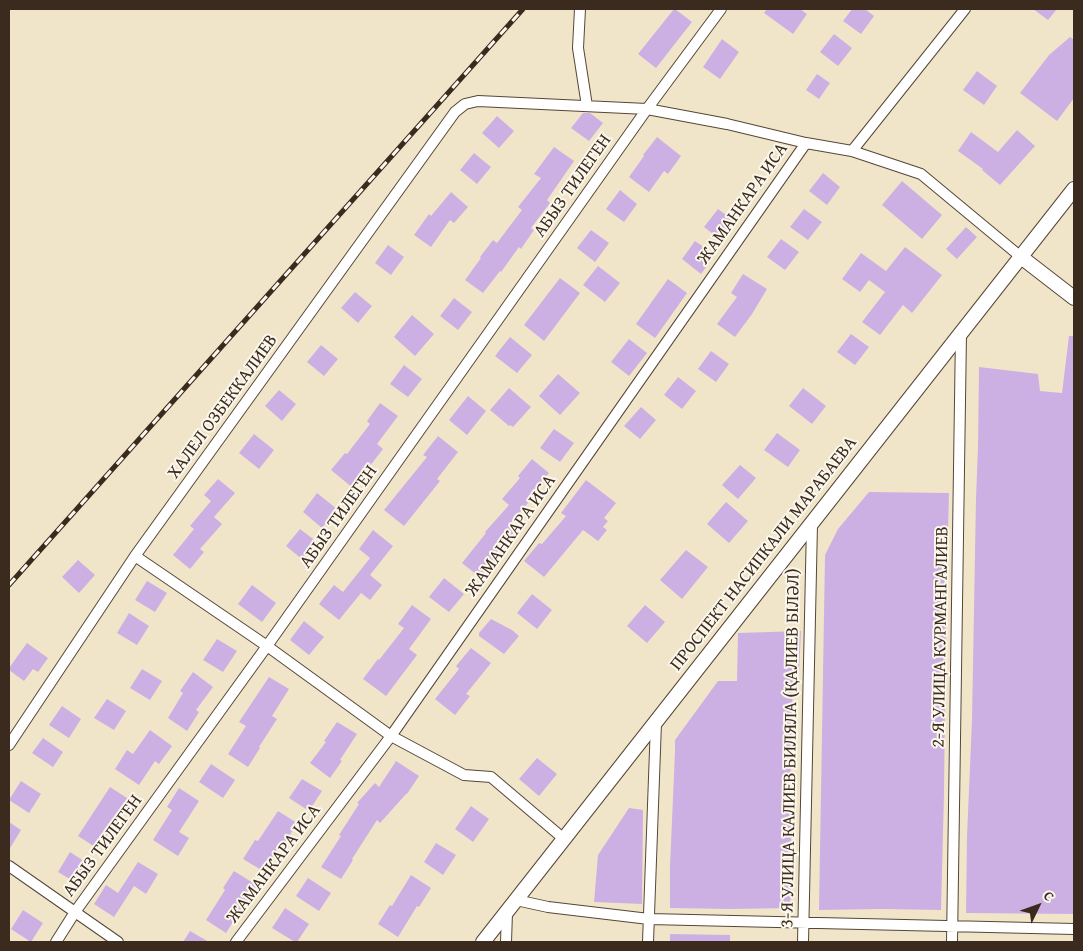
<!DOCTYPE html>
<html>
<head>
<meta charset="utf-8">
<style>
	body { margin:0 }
	#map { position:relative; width:1083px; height:951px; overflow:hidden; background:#f1e5c9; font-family:"Gentium Book Plus",serif }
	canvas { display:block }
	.frame { position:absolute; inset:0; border:10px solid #3b2a1e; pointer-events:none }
	.north { position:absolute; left:1013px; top:881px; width:50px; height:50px; -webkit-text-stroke:4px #fbf7ec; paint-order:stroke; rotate:48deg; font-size:14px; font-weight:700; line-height:20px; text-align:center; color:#3b2a1e }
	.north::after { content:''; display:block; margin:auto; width:18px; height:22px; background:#3b2a1e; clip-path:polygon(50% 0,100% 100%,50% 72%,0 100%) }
</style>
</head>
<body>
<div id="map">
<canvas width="1083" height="951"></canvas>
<div class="frame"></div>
<div class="north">С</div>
</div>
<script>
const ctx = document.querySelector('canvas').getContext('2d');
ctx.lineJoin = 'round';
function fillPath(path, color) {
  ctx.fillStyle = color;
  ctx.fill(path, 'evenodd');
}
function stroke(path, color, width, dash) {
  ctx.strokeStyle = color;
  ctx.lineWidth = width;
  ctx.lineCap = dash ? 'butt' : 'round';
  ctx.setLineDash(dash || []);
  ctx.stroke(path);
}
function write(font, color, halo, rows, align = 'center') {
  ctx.font = font + ' "Gentium Book Plus",serif';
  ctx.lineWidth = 4;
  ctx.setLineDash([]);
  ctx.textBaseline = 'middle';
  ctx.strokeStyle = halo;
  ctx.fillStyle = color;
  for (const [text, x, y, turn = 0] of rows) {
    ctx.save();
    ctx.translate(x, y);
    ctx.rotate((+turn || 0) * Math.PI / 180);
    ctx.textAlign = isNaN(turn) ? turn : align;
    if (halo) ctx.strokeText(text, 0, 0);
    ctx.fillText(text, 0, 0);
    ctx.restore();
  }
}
fillPath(new Path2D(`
	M674,9H675L692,22L656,68L638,54Z
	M767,9H800L807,14L793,34L764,13Z
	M852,9H865L874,16L861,34L843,21Z
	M1033,9H1057L1048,20Z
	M834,34L852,48L838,66L820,52Z
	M1070,37L1074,40V98L1057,121L1020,93L1049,55Z
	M722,39L739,52L720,79L703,67Z
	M977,71L997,86L984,105L963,90Z
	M817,74L830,83L819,99L806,90Z
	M583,113H590L603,123L589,141L571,128Z
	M497,116L514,131L499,148L482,133Z
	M1017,130L1035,146L1000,185L982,170L983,169L958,151L971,132L998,152Z
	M657,137L681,156L668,174L664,171L649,192L629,177L644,156L643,155Z
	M554,147L574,161L547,200L550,203L531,228L534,230L521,249L519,247L501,272L500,271L483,293L465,280L481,258L480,257L493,240L497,243L522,210L518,207L541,178L534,174Z
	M474,153L491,167L477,184L460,170Z
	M823,173L840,187L827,205L809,191Z
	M902,181L942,215L922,239L882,205Z
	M620,190L637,204L624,222L606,209Z
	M451,192L468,207L454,223L450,220L431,247L414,235L429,214L431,216Z
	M718,209L736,222L722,241L704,227Z
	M804,209L822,222L808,240L790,227Z
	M966,227L977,237L957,259L946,249Z
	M591,230L609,243L595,262L577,248Z
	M781,239L799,252L785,270L767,257Z
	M695,241L715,255L701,274L682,259Z
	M388,245L404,257L391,275L375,263Z
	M905,247L942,275L912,313L903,305L880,335L862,322L885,292L869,280L860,292L842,279L861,253L886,271Z
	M598,266L620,283L605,302L583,285Z
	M743,274L767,289L752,314L735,337L717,324L737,297L731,293Z
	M560,278L580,293L544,341L524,325Z
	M668,279L687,293L655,338L636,324Z
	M355,292L372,306L358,323L341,308Z
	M454,298L472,312L458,330L440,316Z
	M412,315L434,334L415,356L394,337Z
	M851,334L869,347L855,365L837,352Z
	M1069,336H1074V914L966,913L967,836L972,720L976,498L978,447L979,367L1038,374L1040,391L1062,393Z
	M510,337L532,355L517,373L495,356Z
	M629,339L647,353L629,376L611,362Z
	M321,345L338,359L324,376L307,362Z
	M711,351L729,364L716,382L698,369Z
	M404,365L422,379L408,397L390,384Z
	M558,374L580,393L560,415L539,396Z
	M678,377L696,391L682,409L664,395Z
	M509,388L531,407L513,427L510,425L509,426L490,410Z
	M803,388L826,406L812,424L789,406Z
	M279,390L296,404L282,421L265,406Z
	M468,396L486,411L467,435L449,420Z
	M380,403L398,416L377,444L383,449L366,471L367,472L353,488L331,470L345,453L347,454L370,424L367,421Z
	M641,407L656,420L640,439L624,426Z
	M554,429L574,443L560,462L540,448Z
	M777,433L800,450L788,467L764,450Z
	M254,434L274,450L259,469L239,453Z
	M438,436L458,452L437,479L440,481L404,526L384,510L427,457L423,455Z
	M532,459L549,473L531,495L533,497L510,524L516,530L493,557L497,560L482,579L462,563L486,533L485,532L509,505L502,499L520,478L518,476Z
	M740,465L756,478L738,499L722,485Z
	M218,479L235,493L214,517L222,524L200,549L204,552L190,569L173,555L194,529L190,526L211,501L204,495Z
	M586,480L616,503L604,518L608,521L603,527L607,530L598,541L583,530L544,577L524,561L539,543L542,544L566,516L561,513Z
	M869,492L949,493L946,608L944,794L941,910L881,909L819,910L825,555L838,529Z
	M317,493L337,509L322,528L303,512Z
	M726,502L748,521L729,543L707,524Z
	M300,529L317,542L303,560L286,546Z
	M373,530L393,546L370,575L382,585L370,600L361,593L339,620L319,604L334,585L343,592L370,558L359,549Z
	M686,550L708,567L682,599L660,580Z
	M78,560L95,575L79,593L62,577Z
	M444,578L464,594L449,612L429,597Z
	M147,581L167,593L155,612L135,600Z
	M252,585L276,603L262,622L238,604Z
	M532,594L552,610L537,629L517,613Z
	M412,605L431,619L409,649L417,655L386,696L363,679L378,659L379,660L404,628L398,624Z
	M645,605L665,622L647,643L627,626Z
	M129,613L149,626L137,645L117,633Z
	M491,619L512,630L519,636L504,654L479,636V633Z
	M304,621L324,637L309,655L290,640Z
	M801,631L799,672L793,673L790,797L792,869L790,908L730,909L670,908V866L675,751V740L718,681H737L738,633Z
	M217,639L237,651L223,672L203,660Z
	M27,643L48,658L38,672L33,669L24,681L9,670V668Z
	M471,648L491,663L466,694L470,696L455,715L435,699L459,669L456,666Z
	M142,669L162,681L150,700L130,688Z
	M193,672L213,687L196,710L199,712L187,731L168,718L183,693L180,691Z
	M269,677L289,689L272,716L277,719L259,747L260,748L248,767L228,754L246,726L239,722Z
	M107,699L126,711L114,730L94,718Z
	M62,706L81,719L69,738L49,725Z
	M337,722L357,734L340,760L342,761L330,778L310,763L326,742L324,741Z
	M150,730L172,746L159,764L155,761L139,785L115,769L127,750L133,754Z
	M43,738L63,752L53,767L32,753Z
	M537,758L557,774L539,796L519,779Z
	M396,761L419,776L407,794V793L380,823L377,820L352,859L353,860L341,879L321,867L341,836L339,835L359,804L357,803L375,783L379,787Z
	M211,764L235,780L223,798L199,782Z
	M302,779L322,791L309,811L289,798Z
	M21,781L41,794L29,813L9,800Z
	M110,787L130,800L98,849L78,836Z
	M179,788L199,801L179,832L189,838L178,856L153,840L172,810L167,807Z
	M471,806L489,819L473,842L455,829Z
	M629,808L643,810L642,904L594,902L598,855Z
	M278,811L297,823L285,843L283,841L263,871L243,859L255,840L258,841Z
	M9,822L21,830L9,850Z
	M436,843L456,855L443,875L424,862Z
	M70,852L90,865L78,884L58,872Z
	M138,862L158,874L146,894L134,886L114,917L94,904L106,885L118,893Z
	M234,871L258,886L246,903H245L226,933L206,920L225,890L223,888Z
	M411,875L431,888L419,907L417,906L398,937L378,924L390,905L392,906Z
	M308,878L331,893L319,911L296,896Z
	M285,908L309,924L297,942H295L272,928Z
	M23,910L43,923L31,942L11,929Z
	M190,931L209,942H183Z
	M670,934L730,935V942H670Z`), '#ccb0e3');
const street = new Path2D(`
	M580,9L578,48L587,106
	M852,151L965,9
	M135,556L267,646L391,736L464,775L491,777L564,839
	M9,745L135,556L455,112L465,104L478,101L647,109L727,124L806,143L852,151L921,174L1021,257
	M9,866L118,942
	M516,900L548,907L649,919L1074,929
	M56,942L75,912L267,646L647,109L721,9
	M236,942L391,736L806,143
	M506,942L507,912
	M648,942L656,723
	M803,942L812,524
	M952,942L961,333`);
const secondary = new Path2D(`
	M1021,257L1074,298
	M483,942L1074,189`);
stroke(street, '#564638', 12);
stroke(secondary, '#564638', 16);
stroke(street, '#fff', 10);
stroke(secondary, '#fff', 14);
const rail = new Path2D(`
	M9,585L523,9`);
stroke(rail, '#3b2a1e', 5);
stroke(rail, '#fbf7ec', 3, [9]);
write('18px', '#3b2a1e', '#fbf7ec', [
	["АБЫЗ ТИЛЕГЕН",573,186,-55],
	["ЖАМАНКАРА ИСА",743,204,-55],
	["ХАЛЕЛ ОЗБЕККАЛИЕВ",223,407,-54],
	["АБЫЗ ТИЛЕГЕН",339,517,-55],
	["ЖАМАНКАРА ИСА",511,536,-55],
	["ПРОСПЕКТ НАСИПКАЛИ МАРАБАЕВА",764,554,-52],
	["2-Я УЛИЦА КУРМАНГАЛИЕВ",941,637,-89],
	["3-Я УЛИЦА КАЛИЕВ БИЛЯЛА (ҚАЛИЕВ БІЛӘЛ)",791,748,-89],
	["АБЫЗ ТИЛЕГЕН",103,846,-54],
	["ЖАМАНКАРА ИСА",274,864,-53]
]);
</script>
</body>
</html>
